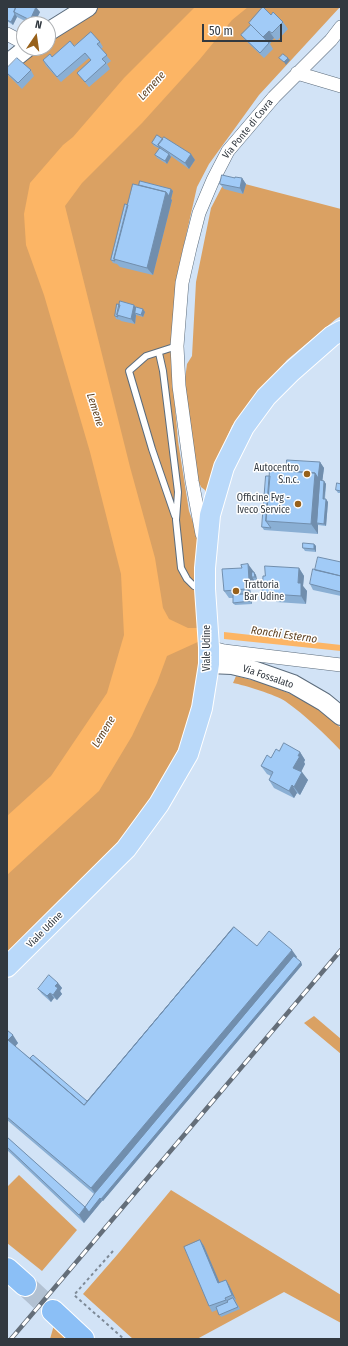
<!DOCTYPE html>
<html>
<head>
<meta charset="utf-8">
<style>
	body { margin:0 }
	#map { position:relative; width:348px; height:1346px; overflow:hidden; background:#d2e3f6; font-family:"Fira Sans Condensed",sans-serif }
	canvas { display:block }
	.frame { position:absolute; inset:0; border:8px solid #323940; pointer-events:none }
	.north { position:absolute; left:16px; top:16px; width:40px; height:40px; box-sizing:border-box; background:#fff; border:1px solid #adb0b3; border-radius:50%; rotate:13deg; font-size:11px; font-weight:700; line-height:16px; text-align:center; color:#323940 }
	.north::after { content:''; display:block; margin:auto; width:14px; height:18px; background:#98611a; clip-path:polygon(50% 0,100% 100%,50% 72%,0 100%) }
	.scale { position:absolute; left:202px; top:24px; width:80px; height:18px; box-sizing:border-box; border:2px solid #323940; border-top:0; padding-left:5px; font-size:12px; line-height:14px; white-space:nowrap; color:#323940; -webkit-text-stroke:3px #fff; paint-order:stroke }
</style>
</head>
<body>
<div id="map">
<canvas width="348" height="1346"></canvas>
<div class="frame"></div>
<div class="north">N</div>
<div class="scale">50 m</div>
</div>
<script>
const ctx = document.querySelector('canvas').getContext('2d');
ctx.lineJoin = 'round';
function fillPath(path, color) {
  ctx.fillStyle = color;
  ctx.fill(path, 'evenodd');
}
function stroke(path, color, width, dash) {
  ctx.strokeStyle = color;
  ctx.lineWidth = width;
  ctx.lineCap = dash ? 'butt' : 'round';
  ctx.setLineDash(dash || []);
  ctx.stroke(path);
}
function write(font, color, halo, rows, align = 'center') {
  ctx.font = font + ' "Fira Sans Condensed",sans-serif';
  ctx.lineWidth = 3;
  ctx.setLineDash([]);
  ctx.textBaseline = 'middle';
  ctx.strokeStyle = halo;
  ctx.fillStyle = color;
  for (const [text, x, y, turn = 0] of rows) {
    ctx.save();
    ctx.translate(x, y);
    ctx.rotate((+turn || 0) * Math.PI / 180);
    ctx.textAlign = isNaN(turn) ? turn : align;
    if (halo) ctx.strokeText(text, 0, 0);
    ctx.fillText(text, 0, 0);
    ctx.restore();
  }
}
fillPath(new Path2D(`
	M95,7H340L259,95L209,164L197,187L176,280L172,336V372L178,441L189,511L199,538L200,641L198,670L191,710L181,744L153,798L126,837L7,960V75L16,64L36,48H48V39Z
	M226,179L341,209V316L336,319L287,360L232,426L218,458L207,495L205,490L201,487L192,467L184,387L187,364L192,356L196,282L211,208Z
	M236,676L267,684L314,704L341,728V751C324,733 306,716 285,701C276,695 244,685 233,683Z
	M314,1016L341,1039V1054L304,1023Z
	M19,1175L77,1230L42,1271L7,1243V1187Z
	M171,1190L341,1295V1323L284,1292L197,1339H133L83,1294L117,1255Z
	M54,1325L69,1339H50Z`), '#daa163');
fillPath(new Path2D(`
	M195,7H248L232,20L200,59L142,123L82,183L65,206L130,467L155,558L163,608L169,619L188,628H200V641L167,656L157,683L132,736L99,791L7,875V816L51,776L107,693L124,635L121,574L90,452L44,295L26,245L24,214L30,183L63,145L73,137L124,78Z
	M224,632L341,645V651L224,639Z`), '#fcb565');
stroke(new Path2D(`
	M25,1285L53,1311`), '#b2c1d2', 22, [22, 11]);
const lane = new Path2D(`
	M159,353L163,371L178,492L176,520L181,568L187,579L194,586L201,588
	M175,516L152,449L129,371L146,356L177,346`);
const street = new Path2D(`
	M7,34L24,43
	M297,73L341,86
	M202,534L192,481L179,386L177,346L182,283L190,248L199,213L213,180L228,151L274,97L331,40L341,27
	M209,647L224,651L341,665`);
const secondary = new Path2D(`
	M48,32L88,7
	M7,64L27,48
	M209,664L232,665L253,670L293,684L324,702L341,716`);
const primary = new Path2D(`
	M7,967L126,849L159,804L188,754L202,708L209,664V647L205,589V568L210,515L224,467L244,427L266,397L291,372L332,336L341,331`);
const highway = new Path2D(`
	M7,1269L25,1285
	M53,1311L83,1339`);
stroke(lane, '#5c6c7c', 8);
stroke(street, '#5c6c7c', 14);
stroke(secondary, '#5c6c7c', 20);
stroke(primary, '#fff', 22);
stroke(highway, '#fff', 24);
stroke(new Path2D(`
	M113,1251L74,1295L124,1339`), '#7e8a97', 2, [3, 3]);
stroke(lane, '#fff', 6);
stroke(street, '#fff', 13);
stroke(secondary, '#fff', 18);
stroke(primary, '#b9d9fa', 20);
stroke(highway, '#8bbff6', 22);
const rail = new Path2D(`
	M11,1339L341,950`);
stroke(rail, '#646e79', 4.5);
stroke(rail, '#fff', 3, [9]);
fillPath(new Path2D(`
	M7,7L40,12L34,24H31L17,17L13,25L7,21Z
	M271,15L283,22L288,29L277,41L274,38L270,44L273,49L264,58L245,40L241,35L251,25L249,23Z
	M100,42L103,47L101,49L111,61L107,64L110,69L89,87L77,73L91,60L89,58L61,82L46,66L43,60L52,57L74,46Z
	M7,68L31,70L34,76L22,89L7,74Z
	M163,139L191,154L195,160L189,169L171,156V157L167,164L157,158L155,155L160,149L154,146L152,143Z
	M242,178L246,184L243,194L224,189L220,184Z
	M139,185L171,189L173,191L171,199L172,200L153,275L120,267L117,264L113,263L111,260L128,205Z
	M120,305H134L136,307L145,312L143,317L136,315L135,324L121,321L120,320L116,319L115,316Z
	M320,462L324,468L322,481H324L326,484L325,499L328,502L326,526L318,525V534L264,530L262,527L270,476L287,471Z
	M341,484V493H338L336,490Z
	M314,544L316,546V552L305,551L303,548Z
	M341,562V596L313,590L310,584L315,570Z
	M248,564L253,572H254L256,575L257,580H254L255,588H250L252,604L235,605L233,603V598H229L224,591L242,568Z
	M299,568L304,576L303,586L307,591L306,604L276,602V601L268,600L262,592L265,576Z
	M279,751L300,752L305,760L304,762L305,764L301,772L308,780L300,795L297,793L294,798L274,788L269,780L271,776L267,774L261,766Z
	M257,946L297,957L296,958L301,962L302,965L103,1201H102L84,1223L7,1150V1137L85,1207L94,1194L7,1120V1030L18,1043L15,1046L30,1058L87,1101Z
	M58,983L62,988L60,991L62,994L57,1000L54,998L51,1002L42,994L38,989Z
	M200,1240L204,1246L219,1282L229,1285L236,1300H235L240,1309L221,1317L217,1310L212,1312L209,1306Z`), '#8aafd4');
fillPath(new Path2D(`
	M36,7L40,12L34,24H32L30,20Z
	M15,14L17,17L13,25L11,22Z
	M269,31L274,38L268,44L263,37Z
	M288,58L290,60L286,65L284,62Z
	M169,154L171,157L167,164L165,161Z
	M191,154L195,160L189,169L185,163Z
	M242,178L246,184L243,194L240,188Z
	M171,189L173,191L171,199L172,200L153,275L147,268L166,192Z
	M134,305L137,310L135,313L136,315L135,324L131,319Z
	M143,309L145,312L143,317L141,315Z
	M320,462L324,468L317,523L318,525V534L311,524L315,473Z
	M324,481L326,484L324,501L323,499Z
	M326,499L328,502L326,526L324,524Z
	M314,544L316,546V552L314,549Z
	M248,564L254,572L252,577L254,580L255,588L249,580Z
	M299,568L304,576L303,586L307,591L306,604L301,596L298,583Z
	M254,572L256,575L257,580L255,577Z
	M245,581L250,588L252,604L250,601L249,594L245,589Z
	M300,752L305,760L304,762L305,764L299,776L293,768Z
	M302,772L308,780L300,795L294,787Z
	M292,785L297,793L294,798L289,791Z
	M292,950L297,957L97,1196L91,1188Z
	M301,962L302,965L103,1201L101,1199Z
	M58,983L62,988L60,991L62,994L57,1000L53,995L55,986Z
	M50,993L54,998L51,1002L47,996Z
	M13,1035L18,1043L14,1048L8,1040Z
	M100,1198L102,1201L84,1223L79,1215L85,1207Z
	M200,1240L204,1246L222,1288L218,1283Z
	M226,1280L229,1285L236,1300L232,1295Z`), '#718ead');
const building = new Path2D(`
	M7,7H16L14,12L15,14L11,22L7,20Z
	M16,7H36L30,20L14,12Z
	M263,7L271,15L273,12L283,22L272,33L269,31L263,37L249,23Z
	M251,25L269,43L260,53L241,35Z
	M91,32L100,42L97,44L107,55L102,59L106,63L85,82L77,73L91,60L85,53L57,77L43,60L50,54L52,57L70,41L74,46Z
	M283,54L288,58L284,62L279,58Z
	M17,58L31,70L18,83L7,73V68Z
	M157,135L163,139L158,145L160,148L152,143Z
	M164,137L191,154L185,163L158,145Z
	M160,148L169,154L165,161L155,155Z
	M222,175L235,178V177L242,178L240,188L220,184Z
	M140,181L171,189L169,196L166,192L139,185Z
	M133,184L166,192L147,268L114,259Z
	M125,204L128,205L114,259L115,261L111,260Z
	M120,301L134,305L131,319L117,315Z
	M117,304L120,305L117,315L118,317L115,316Z
	M136,307L143,309L141,315L135,313Z
	M287,460L320,462L318,478L315,473L287,471Z
	M270,470L315,473L311,524L266,521Z
	M266,476H270L266,521L271,528L262,527Z
	M320,480L324,481L323,499H326L324,524L317,523Z
	M337,483L341,484V491L336,490Z
	M303,543L314,544V549L303,548Z
	M318,557L341,562V576L315,570Z
	M248,564L249,580L245,581V589L224,591L222,569L242,568L241,565Z
	M265,566L299,568L298,583H301V596L271,594V593L262,592L263,576H265Z
	M313,569L341,576V592L310,584Z
	M252,572H254L255,577H252Z
	M249,594L250,601L233,603V595Z
	M284,743L300,752L298,756H300L293,768L302,772L294,787L292,785L289,791L269,780L273,772L261,766L267,755L271,758L276,749L279,751Z
	M234,927L257,946L269,931L292,950L91,1188L7,1117V1030L13,1035L8,1040L84,1105Z
	M233,928L84,1105L30,1058L33,1055L87,1101Z
	M294,956L301,962L101,1199L100,1198L89,1212L85,1207L95,1193Z
	M49,975L58,983L55,986L58,988L53,995L50,993L47,996L38,989Z
	M7,1137L85,1207L79,1215L7,1147Z
	M200,1240L218,1283L226,1280L232,1295L225,1298L226,1300L209,1306L184,1247Z
	M233,1298L238,1307L219,1315L216,1307L228,1302L227,1301Z`);
fillPath(building, '#a1cbf7');
stroke(building, '#718ead', 1);
for (const [x, y, r, color] of [
	[307,474,4,"#98611a"],
	[298,504,4,"#98611a"],
	[236,591,4,"#98611a"]
]) {
  const dot = new Path2D();
  dot.arc(x, y, r, 0, 2 * Math.PI);
  ctx.fillStyle = color;
  ctx.fill(dot);
  stroke(dot, '#fff', 1.5);
}
write('10px', '#323940', '#fff', [
	["Via Ponte di Covra",248,129,-51],
	["Viale Udine",207,648,-90],
	["Via Fossalato",268,677,19],
	["Viale Udine",45,930,-45]
]);
write('10px', '#323940', '#fff', [
	["Autocentro",299,468],
	["S.n.c.",299,480],
	["Officine Fvg -",290,498],
	["Iveco Service",290,510],
	["Trattoria",244,585,"left"],
	["Bar Udine",244,597,"left"]
], 'right');
write('italic 11px', '#5f4120', '#fff', [
	["Lemene",152,86,-48],
	["Lemene",95,410,72],
	["Ronchi Esterno",284,635,8],
	["Lemene",104,732,-59]
]);
</script>
</body>
</html>
